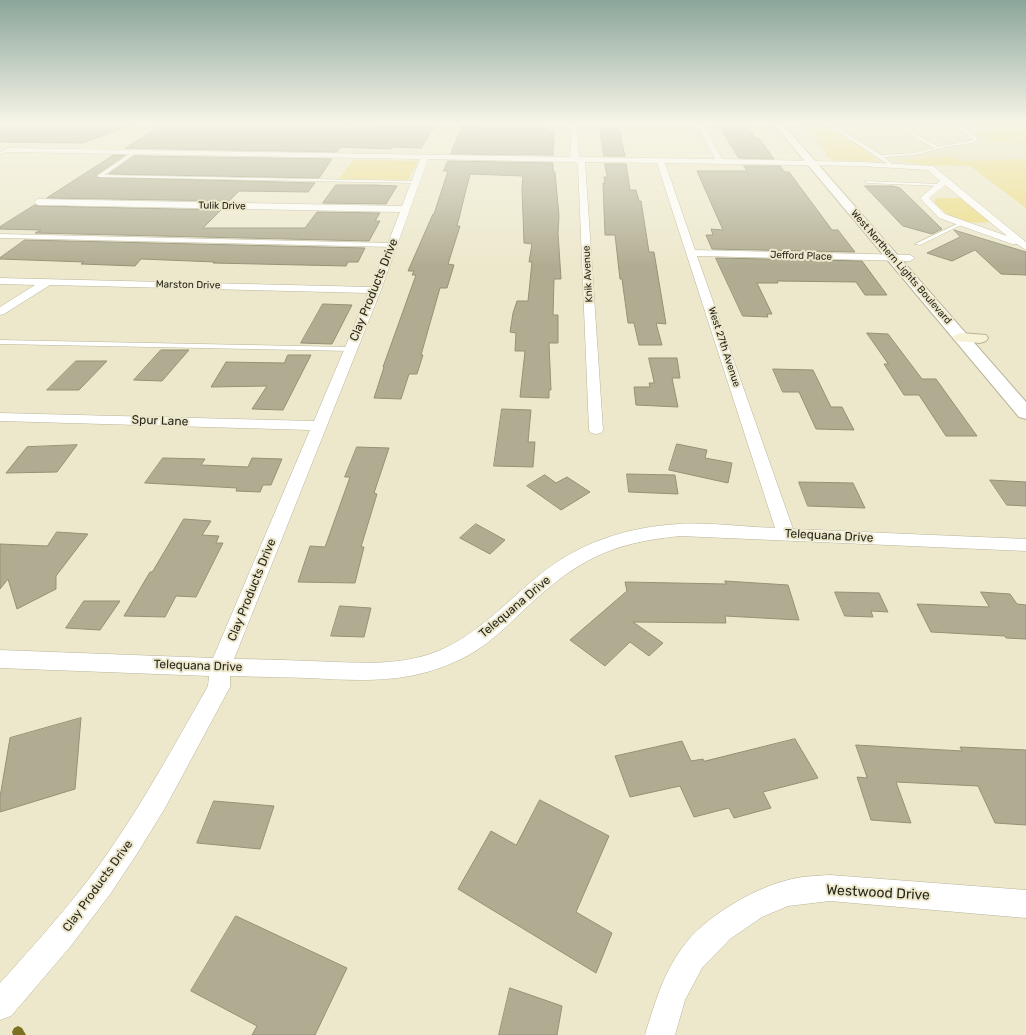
<!DOCTYPE html>
<html>
<head>
<meta charset="utf-8">
<style>
	body { margin:0 }
	canvas { display:block; background:#ede8cc }
</style>
</head>
<body>
<canvas width="1026" height="1035"></canvas>
<script>
const ctx = document.querySelector('canvas').getContext('2d');
ctx.lineJoin = 'round';
function fillPath(path, color) {
  ctx.fillStyle = color;
  ctx.fill(path, 'evenodd');
}
function stroke(path, color, width, dash) {
  ctx.strokeStyle = color;
  ctx.lineWidth = width;
  ctx.lineCap = dash ? 'butt' : 'round';
  ctx.setLineDash(dash || []);
  ctx.stroke(path);
}
function write(font, color, halo, rows, align = 'center') {
  ctx.font = font + ' Rubik,sans-serif';
  ctx.lineWidth = 4;
  ctx.setLineDash([]);
  ctx.textBaseline = 'middle';
  ctx.strokeStyle = halo;
  ctx.fillStyle = color;
  for (const [text, x, y, turn = 0] of rows) {
    ctx.save();
    ctx.translate(x, y);
    ctx.rotate((+turn || 0) * Math.PI / 180);
    ctx.textAlign = isNaN(turn) ? turn : align;
    if (halo) ctx.strokeText(text, 0, 0);
    ctx.fillText(text, 0, 0);
    ctx.restore();
  }
}
fillPath(new Path2D(`
	M797,122H1026V165L834,162Z`), '#e4deba');
fillPath(new Path2D(`
	M976,122H1026V149L1015,141L993,142L975,134L981,133L975,129H978L966,123Z
	M822,124L865,149L876,161H836L826,157L827,152L813,134L804,125Z
	M949,156L961,161L1026,159V208L970,166L919,165L900,160L927,159Z
	M353,160L418,161L408,180L339,179Z
	M939,198H963L990,222C967,224 950,221 934,202L935,199Z`), '#ebdc82');
fillPath(new Path2D(`
	M18,1026L22,1028L26,1035H13L12,1032L14,1028Z`), '#7c7022');
const building = new Path2D(`
	M0,122H133L134,124L83,143L0,142Z
	M167,122L312,123L435,126L421,148L392,147L391,149L340,147L337,152L126,148Z
	M717,122H744L755,138H759L774,159L739,158Z
	M463,125L482,126L481,128H546V131H554L553,155L451,154Z
	M600,129H619L625,156H604Z
	M114,155H125L96,175V177L315,183L308,192L239,191L229,201L47,198Z
	M134,156L332,159L319,178L109,174Z
	M448,161L553,163V172H555L559,216L558,233L561,279H554L553,315H558V343H549L551,390H549V398L520,397L525,351H515L516,333L510,332L513,313L517,301H528L532,262H529L532,244L524,243L522,189L523,176L470,174L457,226H460L448,264L454,265L447,288H440L421,355H423L417,374H409L401,399L374,398L384,367H383L416,275H412L414,271H408L433,214H434L448,171H444Z
	M605,164H626L630,190H636L639,201H641L649,252H654L666,324L656,323L662,345H639L634,323H628L622,279H620L615,235H605L603,183H605L604,177H607Z
	M744,166H780L785,172H789L832,230H838L855,252L712,249L706,235H713L711,229L723,230L697,171H747Z
	M336,185H373L397,186L386,204L323,203Z
	M865,186H893L900,188L942,229L932,234L903,226Z
	M35,205L38,206L221,210L203,228H305L317,212L380,213L375,221H380L369,241L35,233L41,230L0,229V227Z
	M954,230L1026,252V275L1001,274L975,250L952,261L927,253L960,237Z
	M25,240L365,248L358,262H348L346,266L213,263L215,262L141,259L135,266L81,264L84,262L0,259V258Z
	M716,258L862,261L887,295H865L856,282L777,281L778,283H757L772,314H767L768,317L743,316Z
	M323,304L352,305L332,344L301,343Z
	M867,333L888,334L922,379H936L977,436H946L919,395H904L884,364H888Z
	M161,350H189L162,381L134,380Z
	M288,355H311L283,410L252,409L267,386L211,387L226,362L284,363Z
	M649,358H677L680,378H672L678,407L636,405L634,387H650L649,383H654Z
	M76,361H107L79,390H47Z
	M773,369L813,370L831,407H842L854,430L816,429L799,392H783Z
	M502,409L531,410L528,442H535L533,467L494,466Z
	M677,444L707,450L705,458L732,463L728,483L669,470Z
	M77,445L57,472L6,473L27,447Z
	M357,447L389,448L374,493L377,494L361,547H364L355,583L298,582L310,546L325,547L350,477H345Z
	M163,458L205,459L201,465L248,467L252,458L282,459L271,485H263L260,492L236,491L237,488L145,483Z
	M627,474L675,475L678,494L629,492Z
	M545,475L556,483L567,477L590,492L561,510L527,486Z
	M990,480L1026,482V506L1007,505Z
	M799,482L853,483L865,508L808,506Z
	M184,519L211,521L202,535L219,536L216,543H223L196,597L176,596L165,617L124,616L150,572H152Z
	M476,524L505,540L490,554L460,538Z
	M57,532L88,534L56,576V589L17,609L8,579L0,589V544L47,546Z
	M725,581L788,585L799,620L725,616L726,623L633,622L663,643L649,656L630,642L605,666L570,640L627,591L625,582L726,584Z
	M835,592L879,593L888,612L871,611L873,617L845,616Z
	M981,592L1010,594L1017,604L1026,605V639L1006,638L1005,636L931,632L917,604L989,607Z
	M84,601H120L100,630L66,628Z
	M340,606L371,608L364,637L331,636Z
	M81,718L75,789L0,812V797L10,738Z
	M795,739L818,778L763,792L771,808L734,818L729,808L694,817L680,786L630,797L615,756L682,741L691,761L703,759L704,761Z
	M856,745L962,751L960,747L1026,750V825L995,823L978,786L896,782L911,823L871,820L857,777L867,778Z
	M540,800L609,836L576,912L612,933L596,973L458,889L491,831L516,845Z
	M214,801L274,806L260,849L197,843Z
	M236,916L347,968L315,1035H252L257,1026L191,991Z
	M510,988L562,1006L557,1035H499Z`);
fillPath(building, '#b0ac91');
stroke(building, '#959176', 1);
const service = new Path2D(`
	M823,122H828L881,155L915,153L934,148L911,135L912,133L935,145L937,147L973,140L972,138L963,132L955,122H959L965,130L975,136L977,140L972,143L949,146L915,155L884,157L892,164L891,166Z
	M8,149L9,151L0,154V152Z
	M133,152L134,154L104,175L415,181L417,182L415,183L99,177L97,176Z
	M865,181L940,184L942,185L940,186L867,183Z
	M959,223L963,224L920,245L915,244Z
	M0,234L392,243L395,245L392,247L0,238Z
	M0,340L351,347L354,349L351,351L0,344Z`);
const minor = new Path2D(`
	M571,122H577L579,157L715,159L696,122H702L722,159L862,162L933,166L1026,242V250L1017,244H1012L939,218L920,198L940,181L928,170L862,166L665,163L695,250L910,255L915,258L910,261L697,256L793,529L1026,539V551L680,536C611,543 579,559 528,606C507,626 486,648 459,660C409,684 363,681 309,678C282,677 256,677 230,676V687L165,808L138,852L111,893L70,947L11,1016L0,1020V983C37,942 73,902 105,857C143,803 175,744 208,686L209,676L0,668V650L213,658L310,430L0,421V413L314,421L368,293L50,285L4,314L0,315V307L35,285L0,284V278L371,287L400,212L38,205L34,202L38,199L402,206L420,159L8,152L4,150L8,148L571,157ZM428,159L574,162L578,164L589,430L591,433L596,434L601,433L603,430L585,162L657,163L775,528C744,527 709,522 679,524C627,527 577,543 537,577C503,605 472,640 430,654C391,667 349,662 309,661C284,660 259,659 234,659L381,290ZM945,185L1007,236L945,214L929,198Z
	M830,875L1026,890V918L830,901L788,906L762,917L730,939L702,968L685,1000L675,1035H645C654,1005 663,974 682,948C703,918 752,889 788,880C801,876 816,876 830,875Z`);
const tertiary = new Path2D(`
	M772,122H781L1026,402V419L1019,417Z`);
const secondary = new Path2D(`
	M961,333L986,335L988,338L986,341L980,343L955,341L953,338L955,335Z`);
stroke(service, '#b8b498', 1);
stroke(minor, '#b8b498', 1);
stroke(tertiary, '#b8b498', 2);
stroke(secondary, '#b8b498', 2);
fillPath(service, '#fff');
fillPath(minor, '#fff');
fillPath(tertiary, '#fff');
fillPath(secondary, '#f7f2d6');
const sky = ctx.createLinearGradient(0, 0, 0, 267);
sky.addColorStop(0, '#8ba59a');
sky.addColorStop(0.46, '#f7f5e8');
sky.addColorStop(1, '#f7f5e800');
ctx.fillStyle = sky;
ctx.fillRect(0, 0, 1026, 267);
write('10px', '#28261b', '#ede8cc', [
	["Tulik Drive",222,206,1],
	["Jefford Place",801,256,2],
	["West Northern Lights Boulevard",901,267,49],
	["Knik Avenue",588,274,-93],
	["Marston Drive",188,285,1],
	["West 27th Avenue",724,347,72]
]);
write('12px', '#28261b', '#ede8cc', [
	["Clay Products Drive",374,290,-68],
	["Spur Lane",160,421,2],
	["Telequana Drive",829,536,3],
	["Clay Products Drive",252,590,-68],
	["Telequana Drive",515,607,-40],
	["Telequana Drive",198,666,2],
	["Clay Products Drive",98,886,-54]
]);
write('14px', '#28261b', '#ede8cc', [
	["Westwood Drive",878,893,3]
]);
</script>
</body>
</html>
